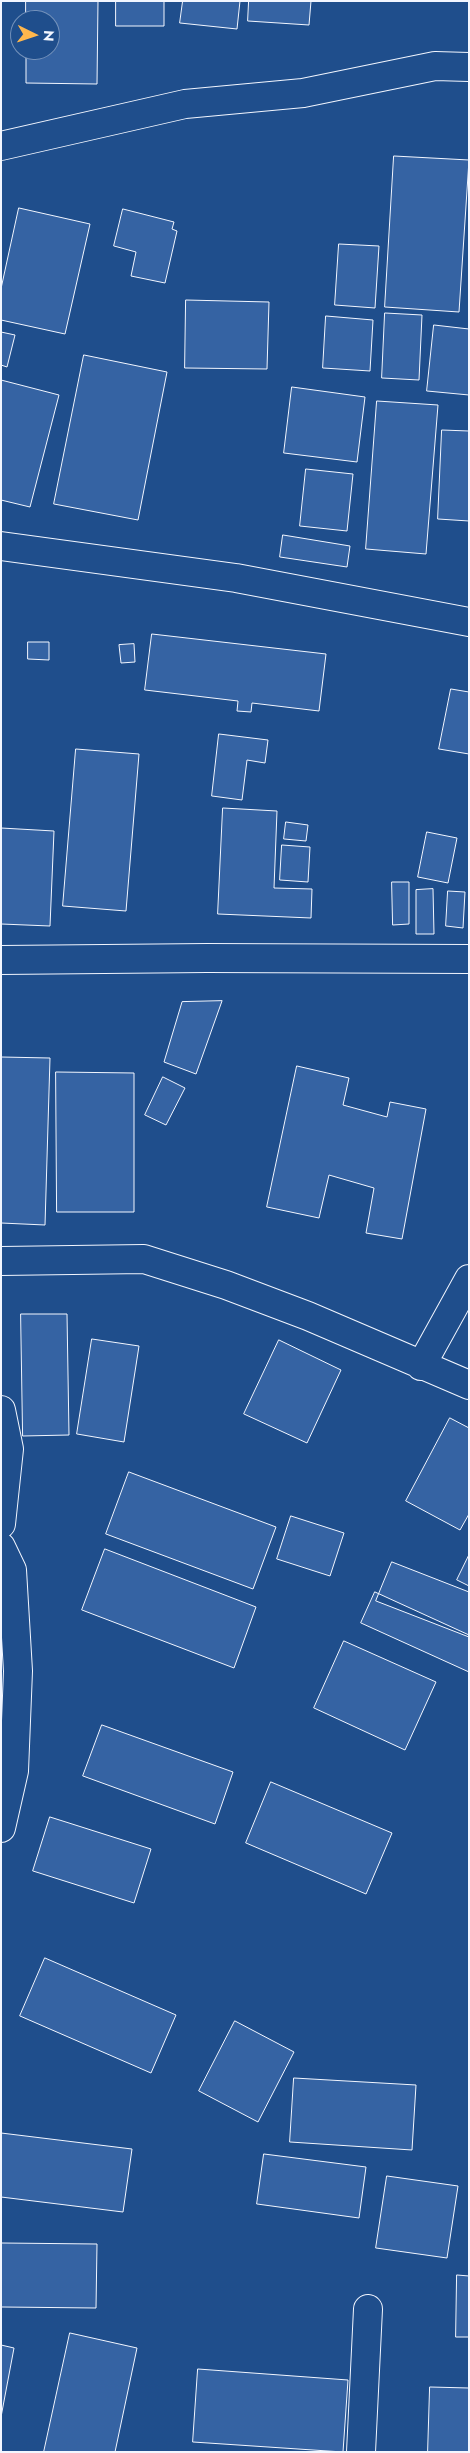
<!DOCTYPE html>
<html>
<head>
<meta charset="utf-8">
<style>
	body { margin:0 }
	#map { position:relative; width:470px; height:2453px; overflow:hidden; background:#1f4e8c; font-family:Jost,sans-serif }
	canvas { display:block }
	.frame { position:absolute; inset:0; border:2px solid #f2f6ff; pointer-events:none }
	.north { position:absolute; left:10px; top:10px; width:50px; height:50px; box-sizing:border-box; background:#1f4e8c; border:1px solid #7391ba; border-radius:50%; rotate:94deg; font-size:14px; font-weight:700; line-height:20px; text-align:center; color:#f2f6ff }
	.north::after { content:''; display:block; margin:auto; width:18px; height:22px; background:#ffb74d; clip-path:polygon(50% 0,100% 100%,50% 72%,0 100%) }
</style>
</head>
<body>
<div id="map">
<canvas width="470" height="2453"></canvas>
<div class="frame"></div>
<div class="north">N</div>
</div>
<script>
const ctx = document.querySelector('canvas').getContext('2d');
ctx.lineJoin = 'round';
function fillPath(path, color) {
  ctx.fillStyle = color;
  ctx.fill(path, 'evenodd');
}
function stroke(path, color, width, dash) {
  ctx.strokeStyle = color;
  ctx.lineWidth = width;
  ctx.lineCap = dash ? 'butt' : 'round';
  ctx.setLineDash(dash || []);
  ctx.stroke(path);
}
const building = new Path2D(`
	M26,1H98L97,84L26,83V50H50V20H26Z
	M116,1H164V26H116Z
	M183,1H240L237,29L180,23Z
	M249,1H311L309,25L248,21Z
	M394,156L469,160L459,312L385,307Z
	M19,208L90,224L65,334L1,320V289Z
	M123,209L174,222L172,229L177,231L165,283L131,276L136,252L114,246Z
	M339,244L379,246L375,308L335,305Z
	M186,300L269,302L267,369L185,368Z
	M385,313L422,315L419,380L382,378Z
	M326,316L373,320L370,371L323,368Z
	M434,325L469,329V395L427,391Z
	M1,332L15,335L7,367L1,365Z
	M84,355L167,372L138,520L54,504Z
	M1,380L59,395L30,507L1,500Z
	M292,387L365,397L357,462L284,453Z
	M377,401L438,405L426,554L366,549Z
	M442,430L469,431V521L438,519Z
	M306,469L353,474L347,531L300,526Z
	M283,535L350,546L347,567L280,557Z
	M152,634L326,654L319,711L252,703L251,712L237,711L238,701L145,690Z
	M28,642H49V660L28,659Z
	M134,644L135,662L121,663L119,645Z
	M451,689L469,692V754L439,749Z
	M219,734L268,740L265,763L247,760L242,800L212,796Z
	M76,749L139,754L126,911L63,906Z
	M223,808L277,811L274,888L312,889L311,918L218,914Z
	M286,822L308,825L306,841L284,839Z
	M1,828L54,831L50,926L1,924Z
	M427,832L457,838L448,883L418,877Z
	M282,845L310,847L308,882L280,880Z
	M392,882H409V924L393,925Z
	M433,889L434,934H416V890Z
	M448,891L465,892L463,928L446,926Z
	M222,1001L196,1074L164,1062L182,1002Z
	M1,1057L50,1058L45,1225L1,1223Z
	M297,1066L349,1078L343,1105L387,1117L390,1102L426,1109L402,1239L366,1233L374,1188L329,1175L319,1218L267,1207Z
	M56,1072L134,1073V1212H57Z
	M163,1077L185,1088L166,1125L145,1115Z
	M21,1314H67L69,1435L23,1436Z
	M92,1339L139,1346L124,1442L77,1434Z
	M279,1340L341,1370L307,1443L244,1414Z
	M450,1418L469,1428V1514L460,1530L406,1501Z
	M129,1472L276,1527L253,1589L106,1534Z
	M291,1516L344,1533L330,1576L277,1559Z
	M105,1549L256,1607L234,1668L82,1610Z
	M469,1555V1586L457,1580Z
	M392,1562L469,1592V1637L376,1601Z
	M375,1592L469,1635V1672L361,1623Z
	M344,1641L436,1682L405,1750L314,1708Z
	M102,1725L233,1772L215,1824L83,1776Z
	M271,1782L392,1833L366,1894L246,1843Z
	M50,1817L151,1849L134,1903L33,1871Z
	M45,1958L176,2015L151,2073L20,2016Z
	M235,2021L294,2052L258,2122L199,2091Z
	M294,2078L416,2085L412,2150L290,2142Z
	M1,2133L132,2149L123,2212L1,2197Z
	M264,2154L366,2167L359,2218L257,2204Z
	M387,2176L458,2186L447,2258L376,2248Z
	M1,2243L97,2244L96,2308L1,2307Z
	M457,2275L469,2276V2337H456Z
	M70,2333L137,2348L115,2452H44Z
	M1,2345L14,2348L1,2417Z
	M198,2369L348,2380L343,2452L193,2442Z
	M430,2387L469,2388V2452H428Z`);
fillPath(building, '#3563a3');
stroke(building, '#f2f6ff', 1);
const minor = new Path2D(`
	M1,146L185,104L303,93L435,66L469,67
	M1,546L236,578L469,622
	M1,960L207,958L469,959
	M1,1261L144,1259L226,1285L308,1316L469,1385
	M421,1366L469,1279
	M1,1410L9,1449L1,1524
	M1,1547L12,1570L18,1671L14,1771L1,1828
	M361,2452L368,2309`);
stroke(minor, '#f2f6ff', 30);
stroke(minor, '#1f4e8c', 28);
</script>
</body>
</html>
